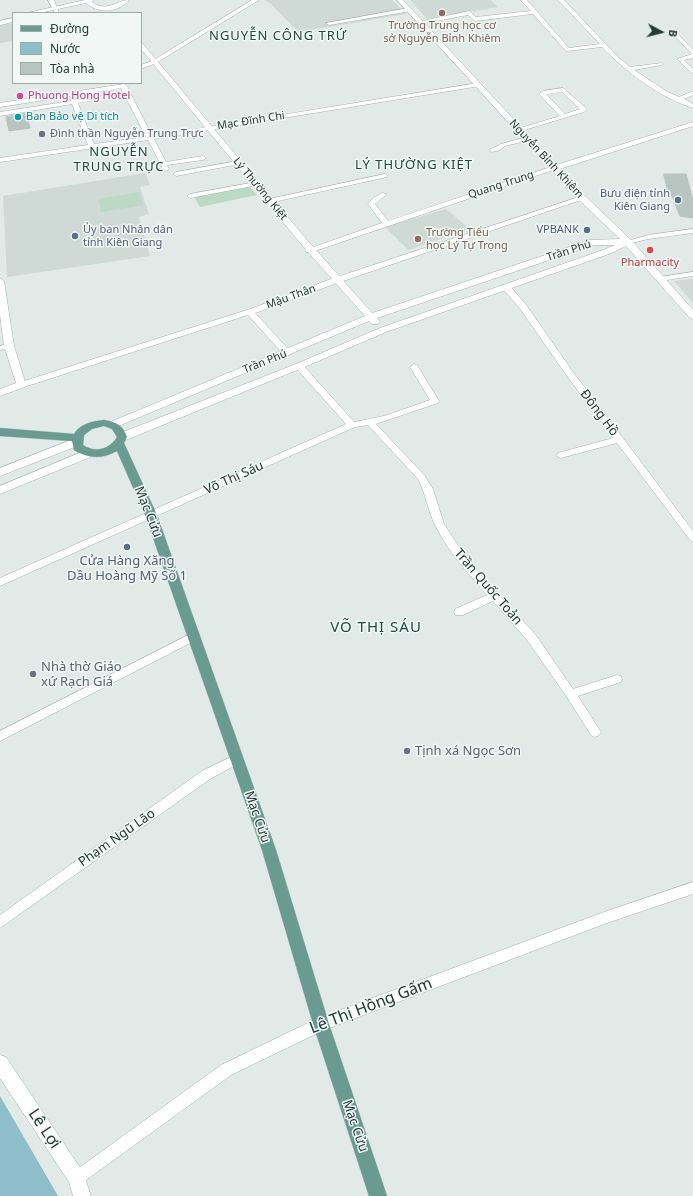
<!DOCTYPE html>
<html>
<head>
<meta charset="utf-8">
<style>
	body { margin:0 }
	#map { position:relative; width:693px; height:1196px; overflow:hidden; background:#e1eae6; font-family:"Noto Sans",sans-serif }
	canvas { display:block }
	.legend { position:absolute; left:12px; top:12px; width:130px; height:72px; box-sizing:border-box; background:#f1f7f4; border:1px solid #9faba7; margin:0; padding:5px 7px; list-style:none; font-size:12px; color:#233934 }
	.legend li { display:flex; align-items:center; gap:8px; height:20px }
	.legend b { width:20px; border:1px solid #9faba7 }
	.north { position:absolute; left:641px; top:12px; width:40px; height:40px; -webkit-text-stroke:3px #f1f7f4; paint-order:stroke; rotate:97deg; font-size:11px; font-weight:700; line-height:16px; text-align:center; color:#233934 }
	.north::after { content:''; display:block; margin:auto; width:14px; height:18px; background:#233934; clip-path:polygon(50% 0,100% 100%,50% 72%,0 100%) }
</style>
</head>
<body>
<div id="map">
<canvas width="693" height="1196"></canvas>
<ul class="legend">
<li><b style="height:5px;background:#6a9b91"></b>Đường</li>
<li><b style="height:11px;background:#8ebeca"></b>Nước</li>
<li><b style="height:11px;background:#b7c4bf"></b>Tòa nhà</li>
</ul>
<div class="north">B</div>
</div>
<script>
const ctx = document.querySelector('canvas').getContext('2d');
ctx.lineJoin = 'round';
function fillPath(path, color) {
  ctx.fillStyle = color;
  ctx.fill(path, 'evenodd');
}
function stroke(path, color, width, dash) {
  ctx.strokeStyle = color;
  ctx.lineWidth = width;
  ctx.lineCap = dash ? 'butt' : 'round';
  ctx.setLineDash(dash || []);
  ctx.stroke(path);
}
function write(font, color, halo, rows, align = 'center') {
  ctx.font = font + ' "Noto Sans",sans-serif';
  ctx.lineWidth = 3;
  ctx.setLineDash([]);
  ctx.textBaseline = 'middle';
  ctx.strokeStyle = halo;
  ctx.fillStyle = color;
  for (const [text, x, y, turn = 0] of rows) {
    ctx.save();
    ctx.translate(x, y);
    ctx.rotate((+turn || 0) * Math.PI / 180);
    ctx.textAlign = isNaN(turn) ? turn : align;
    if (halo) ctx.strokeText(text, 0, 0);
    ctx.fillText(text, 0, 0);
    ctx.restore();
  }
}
fillPath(new Path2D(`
	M264,0H392L406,14L298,32L271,4Z
	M410,0H491L498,7L427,19Z
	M13,23V41L0,43V25Z
	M145,173L150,185L140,187L149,214L139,217L150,256L7,277L3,196Z
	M446,209L470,229L408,250L385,227Z
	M693,279V303L674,281Z`), '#cfd9d5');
fillPath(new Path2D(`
	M250,187L257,195L200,207L194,197Z
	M139,192L144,205L101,212L98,199Z`), '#bcd9c5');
fillPath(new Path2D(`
	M0,1096L58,1196H0Z`), '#8ebeca');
const building = new Path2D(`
	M27,114L30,128L9,131L6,117Z
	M664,174H686L693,201V218L680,216L672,196L669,195Z`);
fillPath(building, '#b7c4bf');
stroke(building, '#b4c3bd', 1);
const street = new Path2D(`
	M48,0H54L59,13H55Z
	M252,0H259L156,63L141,69V65L152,61Z
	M521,0H527L569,48L600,44L558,0H564L618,57L630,67L662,63V65L634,70L666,91L679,97L693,91V95L684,99L693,104V108C659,97 626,72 602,47L566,51L533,14L475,21L468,15L421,24L418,22L469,11L476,17L531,11Z
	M409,8L412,10L411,11L329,25L326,23Z
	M676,32L693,50V58L684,60L693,69V74L677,59L692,54L674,35V33Z
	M478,83L480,84V86L154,139L166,162L203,156L206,158L203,160L167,165L169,169L166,171L163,169L148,140L0,162V158L88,145L72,104L0,116V112L71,101L70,96L0,107V103L124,84L127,86L152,136ZM121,88L123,93L76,100L73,96ZM125,96L146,137L94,144L78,103Z
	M563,88L586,108L587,109L584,112L521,131H517V129L560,116L539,94L543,91ZM562,92L580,109L565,114L546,94Z
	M527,137L529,138V140L505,146L500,150L492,152L489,150L501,144Z
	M238,161L241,163L240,164L176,176L173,174L176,172Z
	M554,166L556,167V169L312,252H306L305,250L382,223L368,204L373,198L382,193L387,194L375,204L388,221Z
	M385,174L387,175V177L269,203L266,201L269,199Z
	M256,182L258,183V185L190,198L187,196L190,194Z
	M582,196L584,197V199L340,282L255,313L290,351V355H284L248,315L24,387H18L17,385L18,383L247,310L334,278Z
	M693,229V233L648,239L628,244L624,242L648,235Z
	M693,272V276L660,281L656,279L660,277Z
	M503,285H509L527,306L573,372L693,531V542L690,540L617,443L561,458L558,457L557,455L558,453L613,438L567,376L521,310L503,289Z
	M9,344L13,346L12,348L0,350V346Z
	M299,363L302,364L354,422L384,416L430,400L410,367L414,364L417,365L439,401L438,403L376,424L424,475L433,489L444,524L469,562L535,634L573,689L617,675L621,676L622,679L621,682L578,696L599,729L601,732L599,735L595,737L591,735L567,697L527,640L493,601L463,615H455L454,612L455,609L487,595C468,573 448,552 435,525C428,511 426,494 418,479L368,425L355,427L0,586V578L346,424L296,368V364Z
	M194,632L198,633L199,636L198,639L0,741V731Z
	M237,754L241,756L243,759L241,762L210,779L0,928V915L202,771Z
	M693,882V894L607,923L324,1030L231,1075L82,1183L77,1185L72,1183L70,1178L72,1173L221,1065L316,1019L607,911Z`);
const secondary = new Path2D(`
	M85,0H93L92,2C108,13 116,0 129,0C119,13 98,14 86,3L39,13H27Z
	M397,0H403L556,165L693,122V126L560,169L585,196L631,240L693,310V319L690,318L626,246L609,254L386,332L302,368L126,440H118L117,437L118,434L296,364L380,328L603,250L615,245H594L377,318L380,322L378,324H372L369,321L116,427H108L107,425L108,423L365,316L301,244L141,49V43L143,44L307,240L372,313L590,240L620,239L579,200Z
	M13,18V22L0,25V21Z
	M0,278L4,281L14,346L26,385L25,387L0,396V389L16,383L4,346L0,315Z
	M76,438L80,439L81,442L80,445L0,476V468Z
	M89,449L93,450L94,453L93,456L0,494V486Z
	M0,1055L6,1057L83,1172L91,1196H73L69,1182L0,1078Z`);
const primary = new Path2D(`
	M104,420C116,422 123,425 127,437L124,443L157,515L276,850L329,1024L387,1196H369L313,1024L262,850L145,515L117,451C103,459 88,459 74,450L72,441L0,436V428L74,434C80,424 92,421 104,420ZM104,426L112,429L117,437C109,450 95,453 83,445L84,435L92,429Z`);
stroke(street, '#a4b1ad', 1);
stroke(secondary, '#a1b4ae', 1);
stroke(primary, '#bdc4c2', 1);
fillPath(street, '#fff');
fillPath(secondary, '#fff');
fillPath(primary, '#6a9b91');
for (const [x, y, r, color] of [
	[442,13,4,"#8d6e63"],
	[20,96,4,"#d1479c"],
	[18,117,4,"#0f9aa8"],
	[42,134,4,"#6b7280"],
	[678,200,4,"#5c6f8a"],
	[587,230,4,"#5c6f8a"],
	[75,236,4,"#5c6f8a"],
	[418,239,4,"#8d6e63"],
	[650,250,4,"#e0444e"],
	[127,547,4,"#5c6f8a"],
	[33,674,4,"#6b7280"],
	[407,751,4,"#6b7280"]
]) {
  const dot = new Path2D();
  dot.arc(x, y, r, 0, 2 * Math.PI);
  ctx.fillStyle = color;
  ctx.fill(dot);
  stroke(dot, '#f1f7f4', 1.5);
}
write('11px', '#785e54', '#f1f7f4', [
	["Trường Trung học cơ",442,26],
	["sở Nguyễn Bỉnh Khiêm",442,39],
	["Trường Tiểu",426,233,"left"],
	["học Lý Tự Trọng",426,246,"left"]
]);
write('11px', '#b23c85', '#f1f7f4', [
	["Phuong Hong Hotel",28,96]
], 'left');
write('11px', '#0d838f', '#f1f7f4', [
	["Ban Bảo vệ Di tích",26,117]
], 'left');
write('11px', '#233934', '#f1f7f4', [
	["Mạc Đĩnh Chi",251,121,-9],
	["Nguyễn Bỉnh Khiêm",546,159,47],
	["Quang Trung",501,185,-18],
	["Lý Thường Kiệt",260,189,50],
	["Trần Phú",569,251,-18],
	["Mậu Thân",291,297,-20],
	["Trần Phú",265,362,-22]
]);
write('11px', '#5b616d', '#f1f7f4', [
	["Đình thần Nguyễn Trung Trực",50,134]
], 'left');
write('11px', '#4e5e75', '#f1f7f4', [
	["Bưu điện tỉnh",670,194],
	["Kiên Giang",670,207],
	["Ủy ban Nhân dân",83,230,"left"],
	["tỉnh Kiên Giang",83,243,"left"],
	["VPBANK",579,230]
], 'right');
write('11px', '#be3a42', '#f1f7f4', [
	["Pharmacity",650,263]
]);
ctx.letterSpacing = '1px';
write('13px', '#214841', '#f1f7f4', [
	["NGUYỄN CÔNG TRỨ",278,36],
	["NGUYỄN",119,152],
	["TRUNG TRỰC",119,167],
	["LÝ THƯỜNG KIỆT",414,165]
]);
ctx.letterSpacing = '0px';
write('13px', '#233934', '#f1f7f4', [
	["Đông Hồ",599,413,53],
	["Võ Thị Sáu",234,478,-24],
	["Mạc Cửu",148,512,68],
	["Trần Quốc Toản",488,587,49],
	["Mạc Cửu",257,817,71],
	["Phạm Ngũ Lão",117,838,-35],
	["Mạc Cửu",355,1126,71]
]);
write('13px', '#4e5e75', '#f1f7f4', [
	["Cửa Hàng Xăng",127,561],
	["Dầu Hoàng Mỹ Số 1",127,576]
]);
write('13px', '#5b616d', '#f1f7f4', [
	["Nhà thờ Giáo",41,667],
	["xứ Rạch Giá",41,682],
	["Tịnh xá Ngọc Sơn",415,751]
], 'left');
ctx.letterSpacing = '1px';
write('15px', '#214841', '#f1f7f4', [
	["VÕ THỊ SÁU",376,628]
]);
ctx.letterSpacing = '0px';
write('16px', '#233934', '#f1f7f4', [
	["Lê Thị Hồng Gấm",371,1006,-21],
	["Lê Lợi",44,1129,56]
]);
</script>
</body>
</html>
